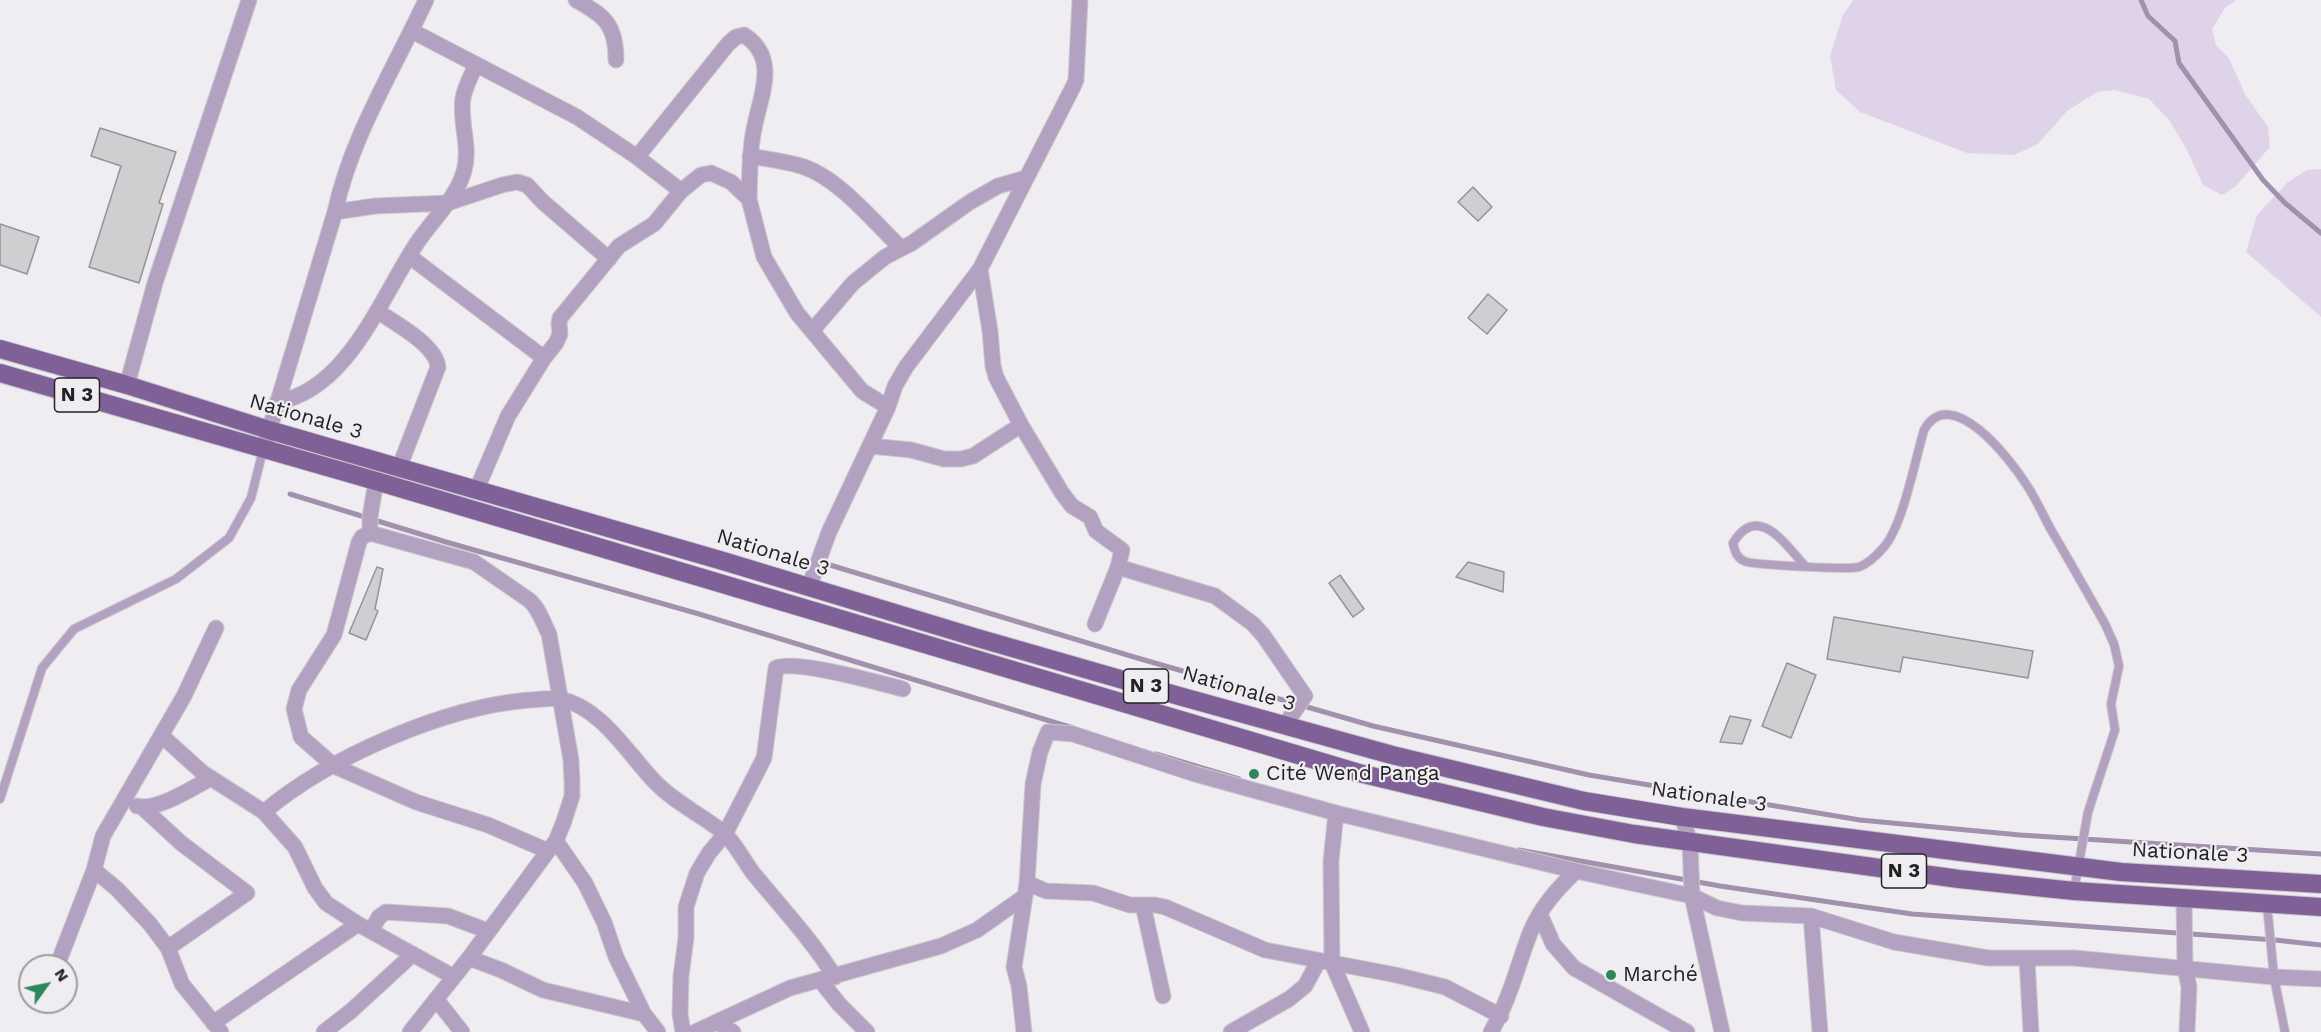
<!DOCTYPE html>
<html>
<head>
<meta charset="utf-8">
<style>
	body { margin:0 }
	#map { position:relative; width:2321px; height:1032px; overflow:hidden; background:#efedf1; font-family:"Work Sans",sans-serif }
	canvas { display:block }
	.north { position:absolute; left:18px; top:954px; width:60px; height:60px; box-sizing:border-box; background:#efedf1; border:2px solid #9d9c9f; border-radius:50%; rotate:57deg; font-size:16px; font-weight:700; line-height:24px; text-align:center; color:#232223 }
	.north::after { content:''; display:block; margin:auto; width:21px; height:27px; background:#2c875d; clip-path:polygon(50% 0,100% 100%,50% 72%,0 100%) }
</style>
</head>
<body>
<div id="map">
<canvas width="2321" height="1032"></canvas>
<div class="north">N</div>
</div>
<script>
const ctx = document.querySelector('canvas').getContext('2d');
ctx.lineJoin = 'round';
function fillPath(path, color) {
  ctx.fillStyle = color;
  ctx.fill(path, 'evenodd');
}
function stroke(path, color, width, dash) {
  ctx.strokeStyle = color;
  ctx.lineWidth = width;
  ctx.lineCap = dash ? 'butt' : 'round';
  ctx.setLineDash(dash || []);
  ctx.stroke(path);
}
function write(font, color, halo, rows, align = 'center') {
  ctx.font = font + ' "Work Sans",sans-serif';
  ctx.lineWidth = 4.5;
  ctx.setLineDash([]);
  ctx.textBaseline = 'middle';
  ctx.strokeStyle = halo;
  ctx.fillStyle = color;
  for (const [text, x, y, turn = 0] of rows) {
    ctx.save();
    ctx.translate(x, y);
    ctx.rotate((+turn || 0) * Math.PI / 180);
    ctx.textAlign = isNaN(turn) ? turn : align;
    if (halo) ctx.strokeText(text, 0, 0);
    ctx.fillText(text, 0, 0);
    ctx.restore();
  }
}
fillPath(new Path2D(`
	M1853,0H2236L2225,8L2212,29L2216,45L2229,58L2245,94L2268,127L2270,147L2235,187L2222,195L2203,185L2186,148L2169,120L2149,99L2115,90L2097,92L2067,111L2038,144L2014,155L1967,153L1860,112L1836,90L1830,56L1843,15Z
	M2321,169V317L2246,252L2257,215L2288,182L2307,170Z`), '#dfd3ea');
stroke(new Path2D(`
	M2141,0L2148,16L2175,41L2179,63L2263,180L2285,203L2321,233
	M290,494L446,542L699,614L1073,728
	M820,562L1134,657L1373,726L1589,775L1860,820L2020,835L2321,854
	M1156,754L1239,779
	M1519,850L1720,886L1912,914L2275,940L2321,945`), '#a191ae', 5);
const building = new Path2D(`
	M100,128L176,152L159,203L163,204L139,283L89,267L121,166L91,156Z
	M1473,187L1492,207L1478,221L1458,202Z
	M0,224L39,237L27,274L0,265Z
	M1488,294L1507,310L1487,334L1468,318Z
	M1468,562L1504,572L1503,592L1456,577Z
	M377,567L383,569L375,609L378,611L366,640L349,633Z
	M1340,575L1364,609L1353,617L1329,583Z
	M1834,617L2033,651L2028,678L1903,657L1900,672L1827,659Z
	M1787,663L1816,675L1791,738L1762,726Z
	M1730,716L1751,720L1742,744L1720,742Z`);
fillPath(building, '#d1ced2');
stroke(building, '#959397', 1.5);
const lane = new Path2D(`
	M1805,566C1785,544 1758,502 1733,543C1735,551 1736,557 1744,561C1751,565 1851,570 1859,567C1868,564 1877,555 1884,547C1903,525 1915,460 1924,430C1951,382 2010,459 2026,484C2035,497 2042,513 2050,528C2069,560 2087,592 2105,624L2114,644L2119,666L2111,704L2115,730L2088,812L2074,891
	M0,799L42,668L74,629L176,579L229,538L251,498L263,450
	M2267,904L2274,977L2285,1032`);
const street = new Path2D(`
	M576,0C605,16 616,25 616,60
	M412,31L577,117L637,157L681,191
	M750,156C767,159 784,161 801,166C838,177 874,222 901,248
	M637,157L728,44L736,37L744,35C780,58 760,97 754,129C749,152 750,176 749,199
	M335,212L375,206L448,203L502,185L517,182L527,185L543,202L609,259
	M409,256L544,358
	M980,269L990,331L993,366L996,377L1021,425L1062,493L1072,506L1090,517L1096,531L1122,550L1118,567L1095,624
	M377,311C395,323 436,345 438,367L399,468
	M812,331L853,283L885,257L912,243L970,202L998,186L1026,178
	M127,385L155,283L249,0
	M277,402C348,390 381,297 417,243C433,219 456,199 464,171C471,147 459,121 463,98C465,86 472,75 476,64
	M266,441L335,212C351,137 394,69 426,0
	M870,446L911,450L944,459H961L973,456L1021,425
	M376,481L370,517V533L474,562L529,600C539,608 543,623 549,634L571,760L572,782V796L564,821L556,841L585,883L604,922L616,957L644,1014L658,1032
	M476,491L508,416L544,358L556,343L560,334L559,323L560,318L619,246L654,224L681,191L701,175L711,173L731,182L749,199L764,257L797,313L862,391L888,407
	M370,533L362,537L359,542L334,635L299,690L294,709L301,737L334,766L416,802L488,825L548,851L556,841
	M1118,567L1215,596L1253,624L1263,635L1305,696L1284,726
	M809,587L829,532L888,407L895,386L906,367L980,269L1073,87L1076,80L1080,0
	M162,736L203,773L264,812L295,847L315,888L326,903L358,924L454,977
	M137,806C158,811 192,788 211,778
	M143,808L181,843L247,893L168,948
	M264,812C329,757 444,707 529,700C538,700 551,697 560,699C601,707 628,754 655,782C675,803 702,815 724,833C735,843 744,861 753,873C781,907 811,939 835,977
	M1336,813L1331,861L1332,963L1362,1032
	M1682,817L1690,842L1692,896L1722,1032
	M94,870L117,889L150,924L168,948L182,984L221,1032
	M1027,883L1046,891L1093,893L1130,905H1155L1165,907L1265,950L1396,975L1445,987L1501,1016
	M2184,899L2185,967L2189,987L2187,1032
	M1143,905L1163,996
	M1540,914L1553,944L1574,968L1687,1032
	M1811,916L1894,942L1988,958H2074L2274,977L2321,979
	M371,931L379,917L386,912L448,916L488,931
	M60,958L94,870L103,836L184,696L216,628
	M469,958L501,970L543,990L644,1014
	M2027,959L2031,1032
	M820,980L839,1004L867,1032
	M436,999L462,1032
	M716,1022L733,1032
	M213,1023L358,924
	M324,1032L351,1011L413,954
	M410,1032L469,958L548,851
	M683,1032L680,1014L681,976L686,938V907L697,873L709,853L725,834L764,758L776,668C795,659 879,683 903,689
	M695,1032L790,988L941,946L977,930L1024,897
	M1024,1032L1019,986L1014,967L1027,883L1033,784L1040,752L1048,732L1073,734L1195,774L1336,813L1576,871
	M1231,1032L1289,999L1305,986L1318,962
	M1491,1032C1510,999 1517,967 1530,933C1540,908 1557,889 1576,871L1692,896L1717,908L1742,913L1811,916L1820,1032`);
const primary = new Path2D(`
	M0,349L127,385L269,430L723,561L974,637L1179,696L1392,755L1584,801L1682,817L2121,872L2321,884
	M0,373L376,481L1359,773L1543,817L1634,834L1959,879L2074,891L2321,907`);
stroke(lane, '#cac8cc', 10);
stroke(street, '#cac8cc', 17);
stroke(primary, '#cac8cc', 20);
stroke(lane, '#b2a1c0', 8);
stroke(street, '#b2a1c0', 15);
stroke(primary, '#806197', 18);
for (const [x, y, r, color] of [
	[1254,774,6,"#2c875d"],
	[1611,975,6,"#2c875d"]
]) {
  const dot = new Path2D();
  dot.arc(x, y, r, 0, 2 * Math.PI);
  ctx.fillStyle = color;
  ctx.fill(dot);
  stroke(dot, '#efedf1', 2);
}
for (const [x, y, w] of [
	[77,395,45],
	[1146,686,45],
	[1904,871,45]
]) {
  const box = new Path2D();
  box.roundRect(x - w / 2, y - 17, w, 34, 4.5);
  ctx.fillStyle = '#efedf1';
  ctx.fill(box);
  stroke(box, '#232223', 1.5);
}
write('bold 20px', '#232223', null, [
	["N 3",77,395],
	["N 3",1146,686],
	["N 3",1904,871]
]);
write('21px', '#232223', '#efedf1', [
	["Nationale 3",306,417,16],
	["Nationale 3",773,553,17],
	["Nationale 3",1239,689,16],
	["Nationale 3",1709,797,8],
	["Nationale 3",2190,853,3]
]);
write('21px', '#232223', '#efedf1', [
	["Cité Wend Panga",1266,774],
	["Marché",1623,975]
], 'left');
</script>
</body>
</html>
